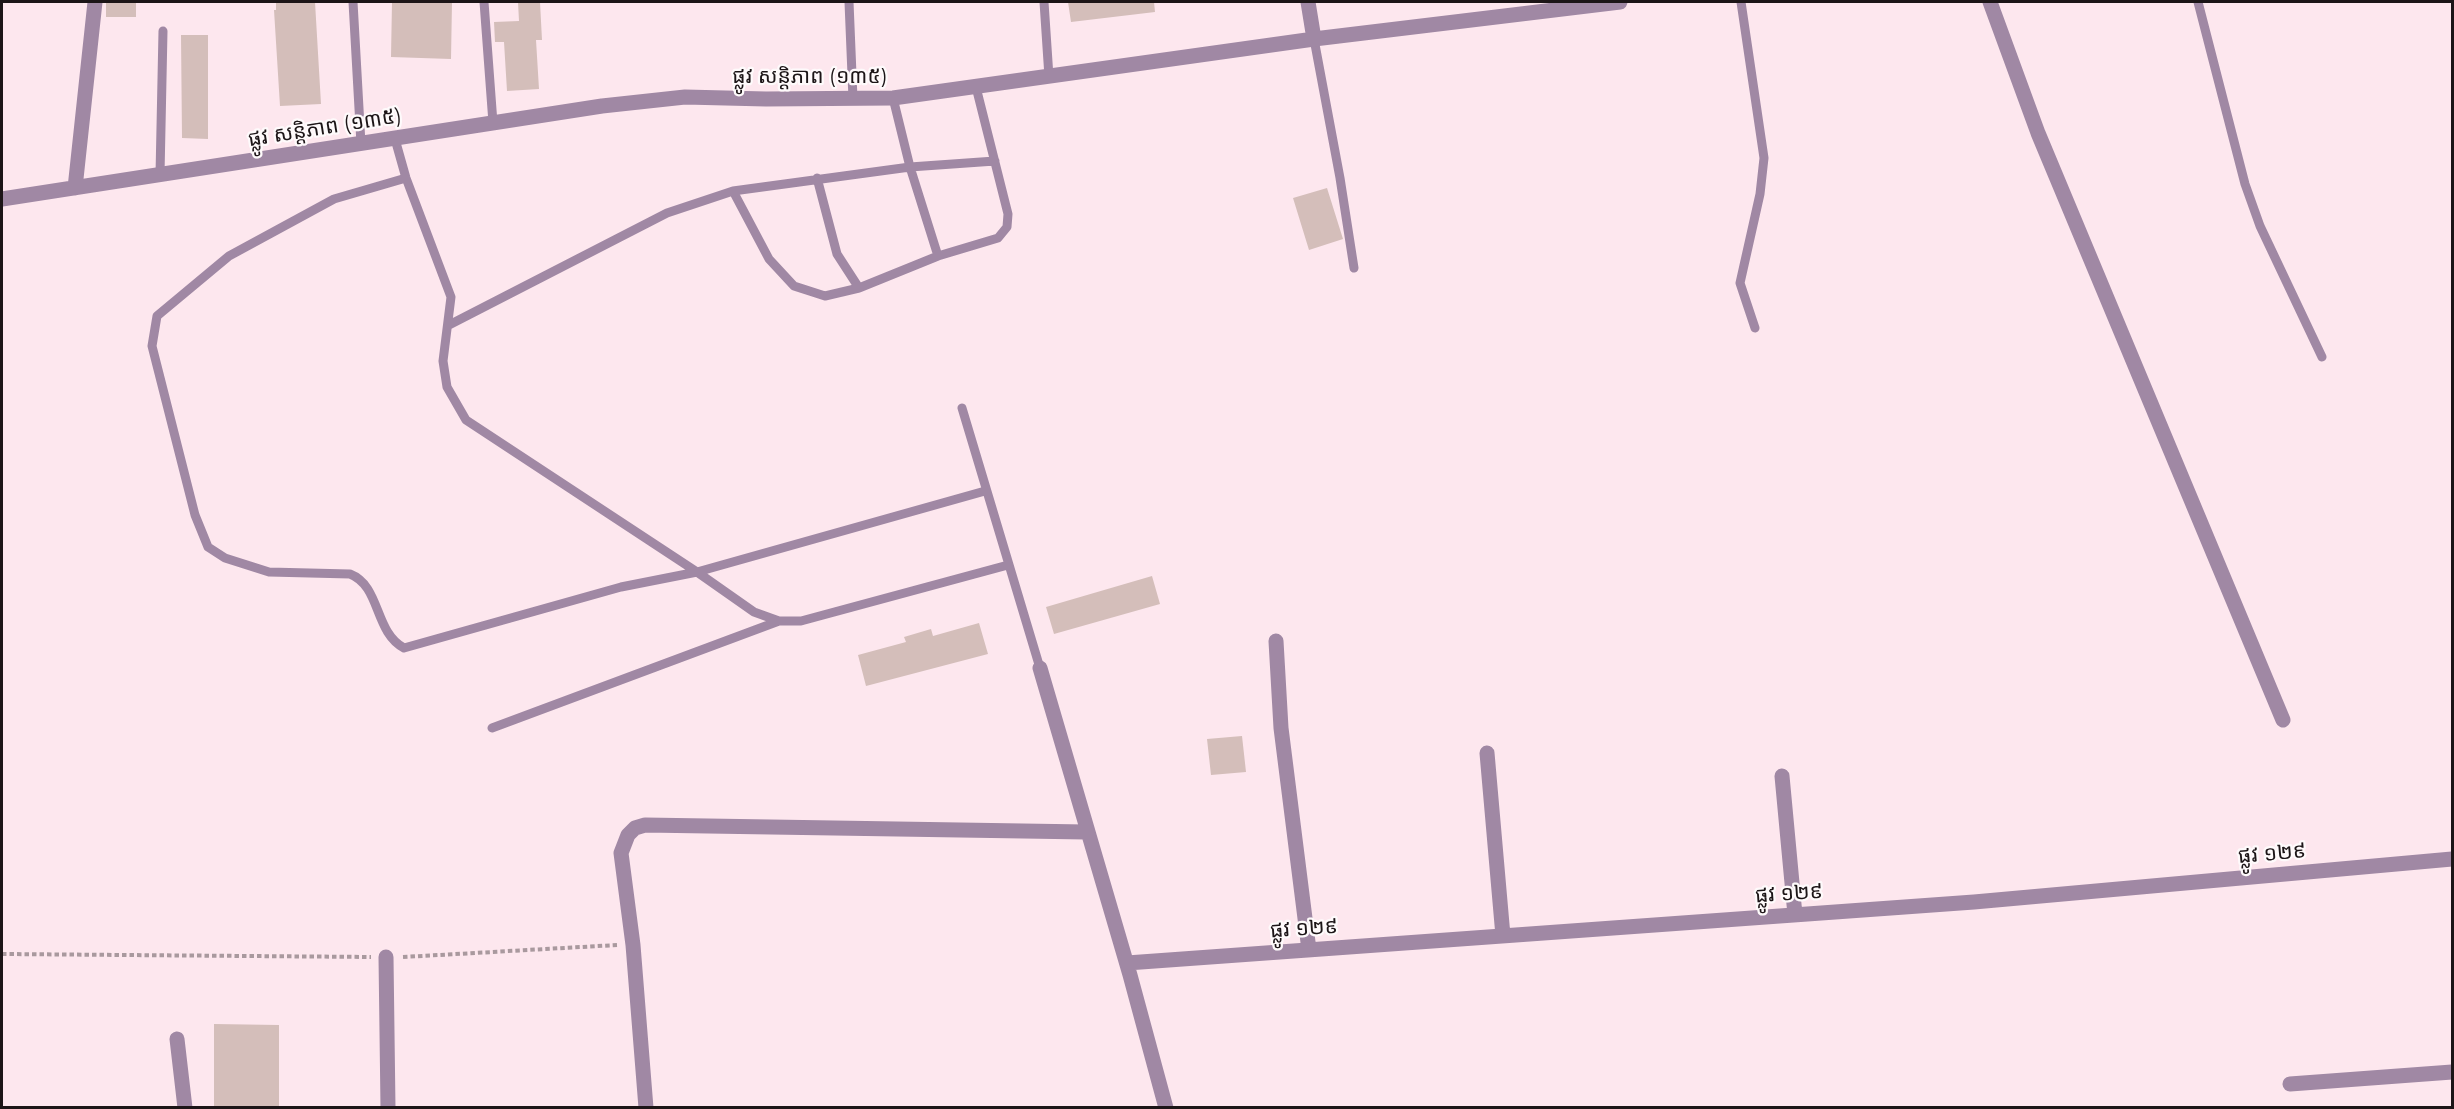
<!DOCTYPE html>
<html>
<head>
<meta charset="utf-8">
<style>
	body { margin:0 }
	#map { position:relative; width:2454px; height:1109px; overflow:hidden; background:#fde7ee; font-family:Montserrat,sans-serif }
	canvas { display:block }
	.frame { position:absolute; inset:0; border:3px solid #1c1517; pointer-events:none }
</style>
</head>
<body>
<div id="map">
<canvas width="2454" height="1109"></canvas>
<div class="frame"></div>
</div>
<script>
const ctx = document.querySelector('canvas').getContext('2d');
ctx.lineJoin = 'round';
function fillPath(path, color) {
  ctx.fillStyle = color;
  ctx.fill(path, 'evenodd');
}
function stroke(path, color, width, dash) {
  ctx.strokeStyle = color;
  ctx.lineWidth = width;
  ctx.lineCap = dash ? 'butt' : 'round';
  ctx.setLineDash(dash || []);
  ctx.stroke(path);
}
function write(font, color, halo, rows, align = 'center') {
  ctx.font = font + ' Montserrat,"Noto Sans Khmer",sans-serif';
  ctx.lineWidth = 4.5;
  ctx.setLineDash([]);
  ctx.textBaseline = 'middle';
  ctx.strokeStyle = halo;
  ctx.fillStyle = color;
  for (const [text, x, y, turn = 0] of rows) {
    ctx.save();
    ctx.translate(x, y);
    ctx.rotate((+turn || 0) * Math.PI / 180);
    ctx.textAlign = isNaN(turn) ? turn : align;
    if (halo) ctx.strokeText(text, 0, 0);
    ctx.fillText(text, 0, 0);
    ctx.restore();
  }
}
fillPath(new Path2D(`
	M106,2H136V17H106Z
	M276,2H315L321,104L280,106L274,10H276Z
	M392,2H452L451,59L391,57Z
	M518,2H540L542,40H536L539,89L507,91L504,42H495L494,22L519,21Z
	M1068,2H1154L1155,12L1071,22Z
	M181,35H208V139L182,138Z
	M1327,188L1343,239L1309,250L1293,198Z
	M1152,576L1160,604L1054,634L1046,607Z
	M979,623L988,654L866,686L858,655L906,642L904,637L931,629L933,636Z
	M1242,736L1246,772L1211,775L1207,739Z
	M214,1024L279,1025V1107H214Z`), '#d4beba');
stroke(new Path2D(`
	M2,954L371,957
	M403,957L617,945`), '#a9999e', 4, [4.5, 3]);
stroke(new Path2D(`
	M353,2L361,144
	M484,2L493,123
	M849,2L853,99
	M1044,2L1049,77
	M1741,2L1764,158L1760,194L1740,283L1755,328
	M2198,2L2245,184L2260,226L2322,357
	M1314,39L1340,178L1354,268
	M893,98L910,167L938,256
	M395,139L406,178L451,297L443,361L447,387L466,420L697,572L754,612L779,621H801L1008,565
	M160,175L163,31
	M406,178L334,199L229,256L157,316L152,346L195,515L208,547L225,558L269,572L350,574C381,586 374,632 404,648L621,587L697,572L985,491
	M817,178L837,254L859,288L938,256L998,238L1007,227L1008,214L976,87
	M733,191L769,259L794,286L825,296L859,288
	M449,325L667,213L733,191L910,167L995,161
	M962,408L1040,668
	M492,728L779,621`), '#a088a4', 9);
stroke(new Path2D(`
	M1308,2L1314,39
	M1990,2L2038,133L2283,720
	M75,188L95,2
	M2,199L602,106L685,97L766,99L893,98L1314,39L1620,2
	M1276,641L1281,728L1309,950
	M1040,668L1130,975L1166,1108
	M1487,753L1503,936
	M1782,776L1795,915
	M386,957L388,1108
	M1127,963L1974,902L2452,859
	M177,1039L185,1108
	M2290,1084L2452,1072
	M646,1108L633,945L621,853L628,835L635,828L645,825L1086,832`), '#a088a4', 15);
write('21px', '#1c1517', '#fefafb', [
	["ផ្លូវ សន្តិភាព (១៣៥)",810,77],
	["ផ្លូវ សន្តិភាព (១៣៥)",325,128,-9],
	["ផ្លូវ ១២៩",2272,854,-5],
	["ផ្លូវ ១២៩",1789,894,-4],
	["ផ្លូវ ១២៩",1304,929,-4]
]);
</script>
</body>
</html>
